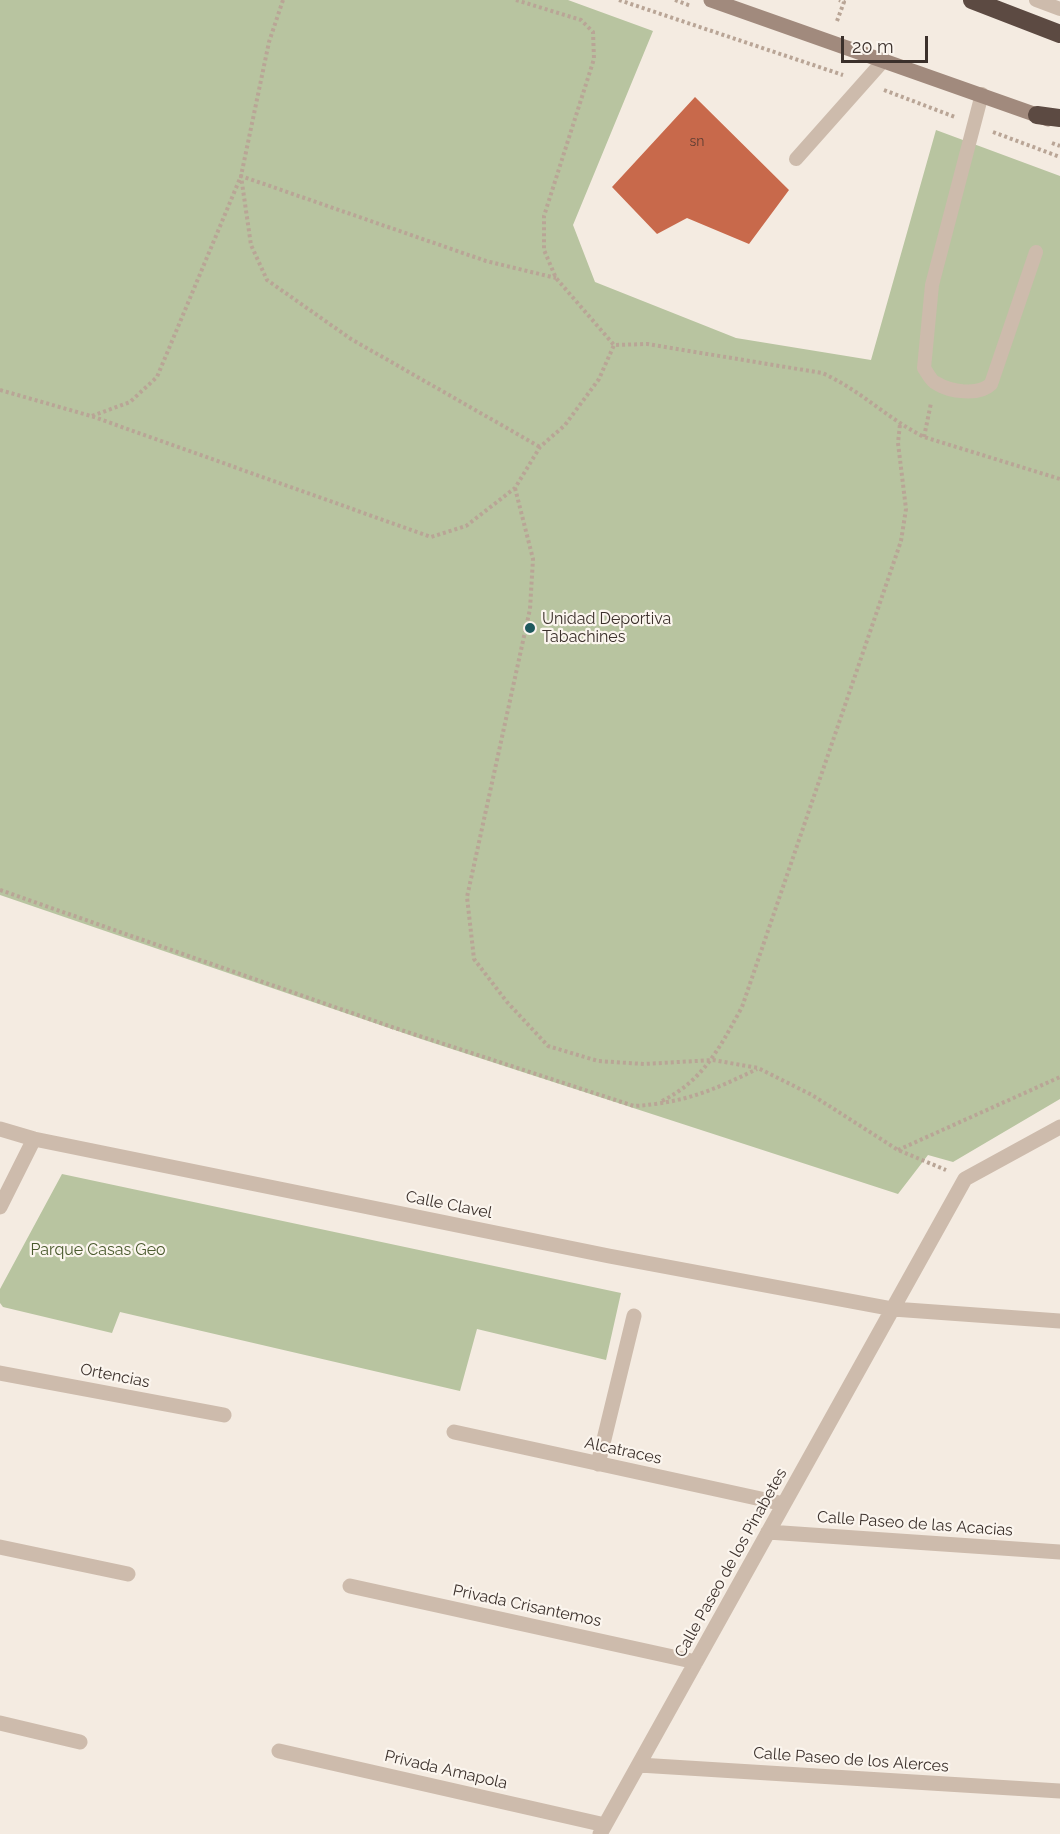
<!DOCTYPE html>
<html>
<head>
<meta charset="utf-8">
<style>
	body { margin:0 }
	#map { position:relative; width:1060px; height:1834px; overflow:hidden; background:#f4ebe1; font-family:Raleway,sans-serif }
	canvas { display:block }
	.scale { position:absolute; left:841px; top:36px; width:87px; height:27px; box-sizing:border-box; border:3px solid #3b302b; border-top:0; padding-left:8px; font-size:18px; line-height:21px; white-space:nowrap; color:#3b302b; -webkit-text-stroke:4px #fbf5ee; paint-order:stroke }
</style>
</head>
<body>
<div id="map">
<canvas width="1060" height="1834"></canvas>
<div class="scale">20 m</div>
</div>
<script>
const ctx = document.querySelector('canvas').getContext('2d');
ctx.lineJoin = 'round';
function fillPath(path, color) {
  ctx.fillStyle = color;
  ctx.fill(path, 'evenodd');
}
function stroke(path, color, width, dash) {
  ctx.strokeStyle = color;
  ctx.lineWidth = width;
  ctx.lineCap = dash ? 'butt' : 'round';
  ctx.setLineDash(dash || []);
  ctx.stroke(path);
}
function write(font, color, halo, rows, align = 'center') {
  ctx.font = font + ' Raleway,sans-serif';
  ctx.lineWidth = 4.5;
  ctx.setLineDash([]);
  ctx.textBaseline = 'middle';
  ctx.strokeStyle = halo;
  ctx.fillStyle = color;
  for (const [text, x, y, turn = 0] of rows) {
    ctx.save();
    ctx.translate(x, y);
    ctx.rotate((+turn || 0) * Math.PI / 180);
    ctx.textAlign = isNaN(turn) ? turn : align;
    if (halo) ctx.strokeText(text, 0, 0);
    ctx.fillText(text, 0, 0);
    ctx.restore();
  }
}
fillPath(new Path2D(`
	M0,0H568L653,31L573,225L595,282L736,338L871,360L936,130L1060,176V1099L953,1162L928,1155L898,1194L421,1039L0,895Z
	M62,1174L621,1293L606,1360L477,1329L460,1391L120,1312L112,1333L3,1307L0,1303V1289Z`), '#b8c4a0');
fillPath(new Path2D(`
	M695,97L789,190L749,244L687,218L657,234L612,187Z`), '#c8694b');
stroke(new Path2D(`
	M283,0L269,42L241,176L251,245L267,280L351,339L540,447
	M516,0L581,20L593,32L594,59L544,216V250L556,278L614,345
	M619,0L843,75
	M675,0L691,6
	M837,21L844,2L839,0
	M884,90L955,117
	M993,132L1060,157
	M1052,143L1060,146
	M0,390L91,416L431,537L466,526L515,488L540,447L565,425L599,379L614,345L647,344L822,373C859,389 888,419 924,437L1060,479
	M92,416L130,402L157,377L241,176L486,261L556,278
	M924,437L931,403
	M515,488L533,559L530,609L467,897L474,959L507,1002L548,1046L598,1061L644,1064L713,1060L758,1068L812,1095L898,1150L946,1170
	M0,890L392,1027L634,1106C684,1103 714,1090 757,1069
	M662,1101C704,1080 720,1047 742,1007L901,541L906,509L898,443L900,424
	M898,1150L1060,1077`), '#b9a596', 4, [3, 3]);
stroke(new Path2D(`
	M1036,0L1060,9
	M982,94L932,285L924,368C927,372 931,381 936,383C950,392 979,396 991,384L1036,252
	M796,159L884,60`), '#cdbbac', 14);
stroke(new Path2D(`
	M0,1129L34,1139L609,1256L893,1309L1060,1321
	M0,1207L34,1139
	M0,1373L224,1415
	M454,1432L784,1504
	M598,1464L634,1316
	M768,1532L1060,1552
	M0,1547L128,1574
	M350,1586L696,1662
	M0,1723L80,1742
	M279,1751L605,1825
	M639,1765L1060,1791
	M600,1834L965,1179L1060,1127`), '#cdbbac', 15);
stroke(new Path2D(`
	M711,0L1048,119`), '#a18a7d', 15);
stroke(new Path2D(`
	M972,0L1060,34
	M1037,115L1060,118`), '#5c4a42', 18);
for (const [x, y, r, color] of [
	[530,628,6,"#1f5a5e"]
]) {
  const dot = new Path2D();
  dot.arc(x, y, r, 0, 2 * Math.PI);
  ctx.fillStyle = color;
  ctx.fill(dot);
  stroke(dot, '#fbf5ee', 2);
}
write('14px', '#5e3e33', null, [
	["sn",697,142]
]);
write('16px', '#3b302b', '#fbf5ee', [
	["Unidad Deportiva",542,619],
	["Tabachines",542,637]
], 'left');
write('16px', '#3b302b', '#fbf5ee', [
	["Calle Clavel",449,1205,11],
	["Ortencias",115,1376,11],
	["Alcatraces",623,1451,12],
	["Calle Paseo de las Acacias",915,1524,4],
	["Calle Paseo de los Pinabetes",731,1563,-61],
	["Privada Crisantemos",527,1606,12],
	["Calle Paseo de los Alerces",851,1760,4],
	["Privada Amapola",446,1770,13]
]);
write('16px', '#4a5a2e', '#fbf5ee', [
	["Parque Casas Geo",98,1250]
]);
</script>
</body>
</html>
